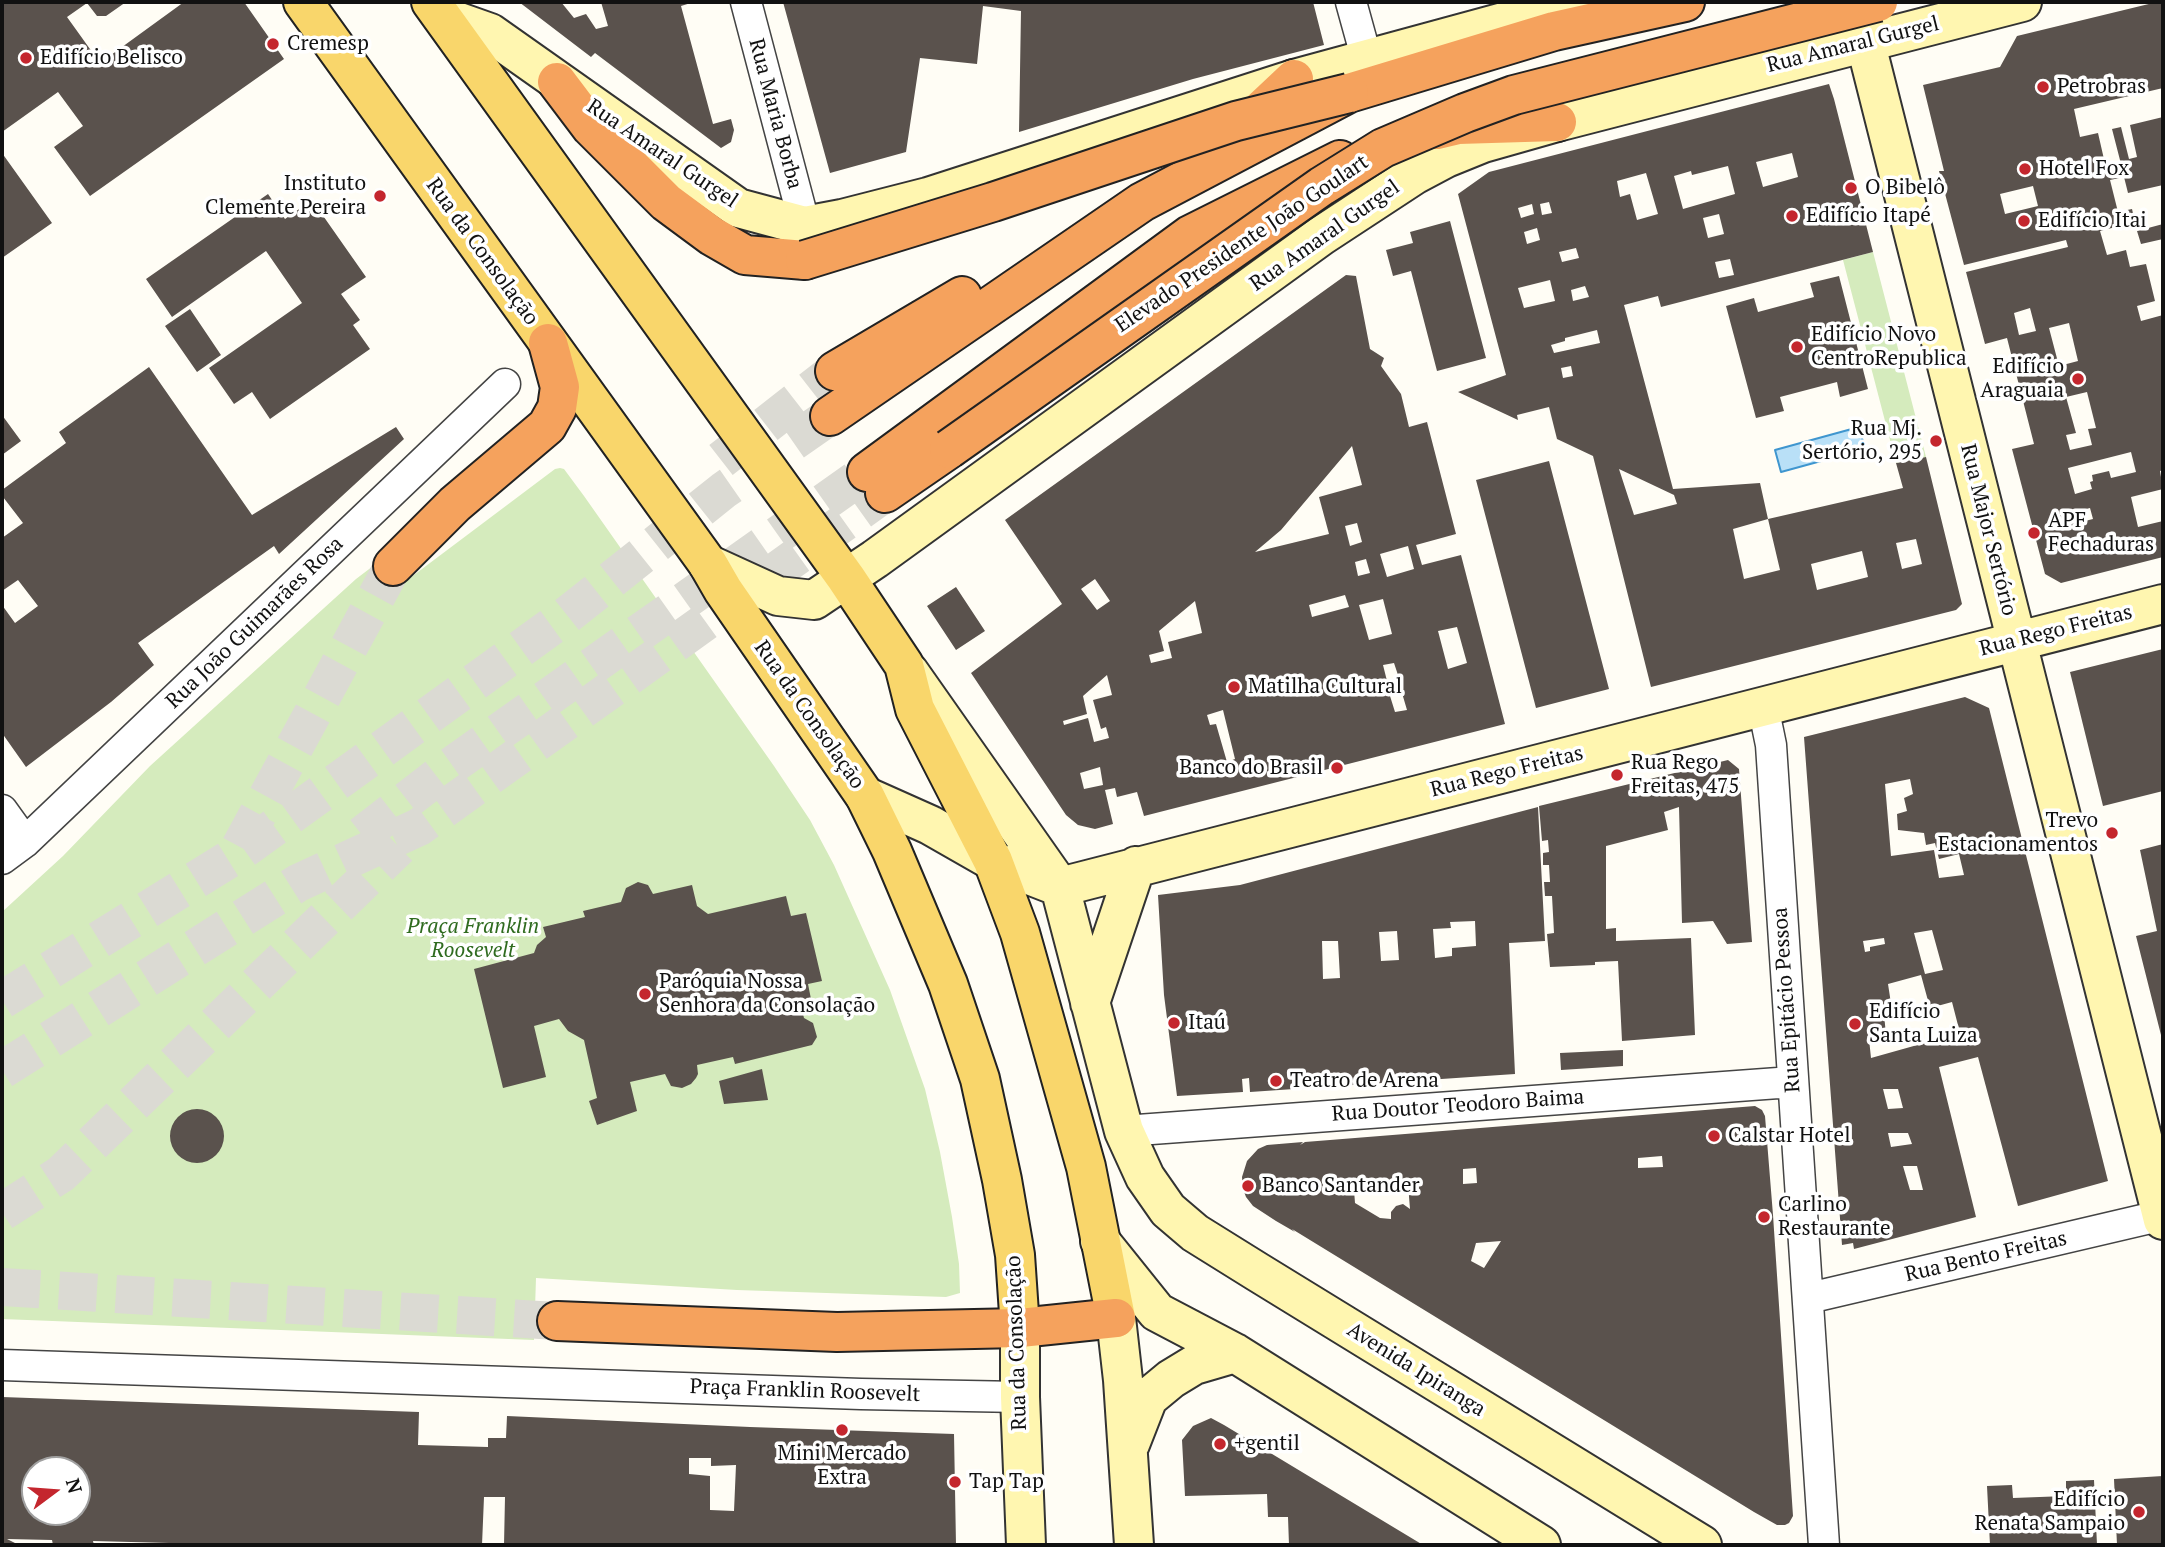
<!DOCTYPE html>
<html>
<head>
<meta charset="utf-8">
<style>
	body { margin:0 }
	#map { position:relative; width:2165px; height:1547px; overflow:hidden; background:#fffdf5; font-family:"PT Serif",serif }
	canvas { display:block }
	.frame { position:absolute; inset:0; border:4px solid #111; pointer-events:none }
	.north { position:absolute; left:21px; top:1456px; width:70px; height:70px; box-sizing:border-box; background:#fff; border:2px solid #a0a0a0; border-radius:50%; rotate:74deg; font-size:19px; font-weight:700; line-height:28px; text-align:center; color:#111 }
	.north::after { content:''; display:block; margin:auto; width:24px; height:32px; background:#c4262e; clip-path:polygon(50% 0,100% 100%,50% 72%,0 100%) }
</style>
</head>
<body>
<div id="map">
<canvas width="2165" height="1547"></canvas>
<div class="frame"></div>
<div class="north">N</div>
</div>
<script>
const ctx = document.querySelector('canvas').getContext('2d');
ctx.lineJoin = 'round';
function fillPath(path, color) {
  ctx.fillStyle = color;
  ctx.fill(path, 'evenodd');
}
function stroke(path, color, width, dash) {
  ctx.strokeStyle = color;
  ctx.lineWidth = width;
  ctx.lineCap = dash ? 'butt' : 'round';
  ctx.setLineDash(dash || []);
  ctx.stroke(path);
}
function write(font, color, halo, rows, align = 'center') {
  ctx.font = font + ' "PT Serif",serif';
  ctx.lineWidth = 7;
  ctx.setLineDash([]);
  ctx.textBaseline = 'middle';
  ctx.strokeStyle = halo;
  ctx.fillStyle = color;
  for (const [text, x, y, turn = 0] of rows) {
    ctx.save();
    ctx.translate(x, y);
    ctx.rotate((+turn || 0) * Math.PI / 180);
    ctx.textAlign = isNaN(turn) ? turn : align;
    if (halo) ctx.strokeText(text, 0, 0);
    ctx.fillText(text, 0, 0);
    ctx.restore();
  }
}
fillPath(new Path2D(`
	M1873,252L1926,457L1896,463L1843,260Z
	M560,468L564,469L584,496L774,766L810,820L834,865L890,990L925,1089L940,1152L952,1217L959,1264L960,1293L946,1297L737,1290L536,1278L534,1340L2,1319V912L63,856L150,766L356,579L381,560L398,587L555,469Z`), '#d5ebbd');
const water = new Path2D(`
	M1859,427L1865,449L1781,472L1775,450Z`);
fillPath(water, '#b9e0f7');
stroke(water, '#3f96cf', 2);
fillPath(new Path2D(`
	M2,2H126L106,16H97L87,3L67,17L100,63L184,2H244L284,59L90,196L54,147L83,126L58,92L2,132Z
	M519,2H561L574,18L586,14L596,29L608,26L601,2H694L681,6L713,124L731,119L734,130L731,142L721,148L595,53L591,57Z
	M783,2H1313L1324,45L1193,79L1019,132L1021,11L983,6L977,64L920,58L906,152L830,173Z
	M2157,2H2163V88L2074,109L2080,137L2098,133L2106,168L2121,164L2112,129L2121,127L2129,159L2137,157L2130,125L2163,117V185L2128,193L2124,177L2110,180L2118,212L2132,209L2135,222L2100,231L2107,255L2126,250L2130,267L2146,264L2155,301L2137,306L2141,321L2163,315V470L2160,471L2163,489L2131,497L2138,527L2163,521V557L2061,583L2045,574L2012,449L2034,444L2007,338L1985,344L1966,272L2068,247L2066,240L1964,265L1939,171H1944L1923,85L2000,67L2017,36ZM2033,186L2038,206L2005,214L2000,194ZM2030,308L2036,331L2019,335L2014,313ZM2069,323L2078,361L2059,366L2049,328ZM2087,392L2096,428L2088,429L2092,445L2070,450L2066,435L2076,433L2066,397ZM2131,452L2136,472L2111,478L2109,471L2092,475L2093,481L2090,482L2092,489L2075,494L2068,468ZM2090,508L2093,519L2077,523L2074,512Z
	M1829,84L1834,99L1873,252L1661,307L1658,296L1624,305L1673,489L1760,483L1768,519L1733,529L1744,579L1780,570L1768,519L1903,488L1896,463L1926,457L1962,604L1956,610L1651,687L1593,456L1557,439L1549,407L1517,415L1518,420L1458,392L1506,375L1458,194L1489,172ZM1792,153L1798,177L1763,187L1756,162ZM1728,166L1735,194L1683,209L1674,176L1691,171L1692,175ZM1646,173L1658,214L1637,220L1630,194L1620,197L1617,181ZM1549,202L1552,213L1542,215L1540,204ZM1532,204L1534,214L1521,218L1518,208ZM1719,214L1724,234L1708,238L1703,218ZM1537,228L1540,240L1527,244L1524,232ZM1576,248L1579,258L1562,262L1559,252ZM1730,259L1734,275L1719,278L1715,262ZM1550,280L1555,301L1524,308L1518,288ZM1585,286L1589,297L1573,301L1571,290ZM1597,330L1600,343L1554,353L1551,345L1565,341V338ZM1571,366L1573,376L1563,378L1561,368ZM1619,469L1674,495L1677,504L1634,515ZM1916,539L1922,564L1902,569L1896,543ZM1862,551L1868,577L1817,590L1811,564Z
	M2,153L52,223L2,258Z
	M268,194L285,219L312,200L366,277L341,294L360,320L353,325L370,349L270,419L252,392L234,404L209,368L302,303L266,251L172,317L146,279Z
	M1450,221L1486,358L1437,371L1411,271L1393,276L1386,250L1413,243L1410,232Z
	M2163,224V239L2141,244L2137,231Z
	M1346,275L1356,276L1370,349L1384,358L1381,366L1401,394L1409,427L1427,422L1456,534L1416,545L1422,565L1461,555L1505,724L1144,816L1137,792L1117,797L1115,788L1105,790L1113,824L1095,829L1078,825L1066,815L971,673L1062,604L1005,520ZM1352,446L1362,485L1319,497L1329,534L1255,552L1281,530ZM1357,523L1362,542L1350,546L1345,526ZM1408,546L1414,569L1387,577L1380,554ZM1366,559L1370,573L1358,576L1355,562ZM1095,579L1110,601L1097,610L1081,589ZM1345,595L1349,607L1312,617L1309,605ZM1383,599L1392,634L1369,640L1359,605ZM1195,601L1202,633L1168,642L1172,658L1151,663L1149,655L1164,651L1159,631ZM1457,627L1467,663L1448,669L1438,631ZM1394,663L1399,678L1387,681L1383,665ZM1107,675L1112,695L1093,700L1101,729L1106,727L1109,738L1094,742L1088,718L1064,725L1063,721L1087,714L1083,696ZM1402,693L1407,710L1395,712L1390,696ZM1223,710L1235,759L1227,762L1216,724L1210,725L1207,715ZM1100,767L1103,785L1084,789L1080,773Z
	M1839,276L1868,389L1840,397L1837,382L1780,397L1784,411L1756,418L1726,306L1754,298L1758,312L1814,297L1810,283Z
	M190,309L221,355L197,372L165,326Z
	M149,367L252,515L396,427L404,439L279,554L274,546L138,643L154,665L111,702L26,767L2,733V605L15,623L38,606L18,580L2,591V538L23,523L3,497L2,498V490L66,443L59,432Z
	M2,415L21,441L2,455Z
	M1549,461L1609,689L1536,708L1476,480Z
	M956,587L985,631L956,650L927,606Z
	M2163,649V791L2103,806L2070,672Z
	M1965,697L1989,708L2108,1181L2018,1206L1978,1057L1939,1067L1976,1217L1854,1249L1853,1243L1842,1245L1804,737ZM1910,779L1913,794L1904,798L1907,811L1897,814L1898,830L1924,833L1926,845L1935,843L1939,859L1959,854L1964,875L1939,878L1934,850L1891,856L1885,784ZM1932,930L1943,970L1925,974L1914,933ZM1884,938L1885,944L1870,947V951L1865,952L1863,941ZM1921,975L1930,1008L1952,1002L1960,1033L1871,1058L1869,1039L1886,1035L1884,1014L1892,1010L1888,984ZM1883,1089H1898L1903,1108L1888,1109ZM1888,1133H1908L1912,1144L1891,1147ZM1903,1166H1917L1923,1190H1910Z
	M1728,760L1739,769L1752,942L1727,944L1713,921L1682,923L1679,807L1664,812L1668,830L1606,846V929L1616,928V941L1691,938L1695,1035L1622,1041L1618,961L1595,962V965L1550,967L1547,934L1554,933L1552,896H1545L1544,882H1550L1549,865H1543V853L1549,852L1548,840L1542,841L1539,806Z
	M1538,807L1545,941L1509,943L1515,1074L1250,1092L1249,1078L1242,1079L1243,1092L1177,1096L1164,995L1158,895L1240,885ZM1475,921L1476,946L1452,948V956L1435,958L1433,929L1451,928L1450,922ZM1397,931L1399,960L1381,961L1379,932ZM1322,941H1338L1340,978L1323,979Z
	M2163,844V1039H2162L2136,936L2157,931L2140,850Z
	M638,882L648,885L653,894L692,885L697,906L708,914L786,896L791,916L806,913L822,981L808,984L812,1004L801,1006L804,1018L813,1023L817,1037L812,1045L735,1064L733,1057L697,1065L698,1074L696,1078L691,1084L682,1088L671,1086L665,1074L630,1082L637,1111L597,1125L589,1101L597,1098L584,1040L568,1031L559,1019L534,1026L546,1077L503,1088L474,969L534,953L537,945L546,937L543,927L585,917L583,911L621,902L626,888Z
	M1623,1050V1066L1561,1070L1560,1053Z
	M762,1069L768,1100L724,1104L719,1081Z
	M1755,1106L1762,1110L1765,1116L1773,1215L1793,1516L1789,1523L1785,1525H1777L1754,1512L1292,1229L1295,1232L1276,1221L1253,1206L1246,1197L1243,1189L1242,1177L1247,1161L1258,1149L1267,1145L1303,1142L1300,1145L1305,1142ZM1662,1156L1663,1167L1638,1168V1158ZM1476,1168L1477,1183L1463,1184V1169ZM1408,1184L1410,1209L1403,1204L1396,1206L1391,1212V1219L1380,1218L1355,1203L1354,1190L1356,1188ZM1501,1241L1484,1268L1471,1261L1476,1243Z
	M170 1136a27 27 0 1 1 54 0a27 27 0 1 1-54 0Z
	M2,1397L419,1412L418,1445L488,1447V1438H506L507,1416L750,1427L954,1434L956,1545H504L505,1497H484L482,1545H245L93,1541L94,1545H53L52,1540L7,1539L19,1545H2ZM689,1458H711V1466L736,1465L734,1511L710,1510V1476L689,1474ZM35,1470H77V1512H35Z
	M1211,1418L1224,1425L1423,1545H1289L1288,1517H1268L1267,1494L1185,1496L1182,1440L1193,1426Z
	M2163,1476V1545H2117L2114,1479Z
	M2094,1480L2097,1545H1990L1987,1486L2012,1485L2013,1498L2066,1496V1481Z`), '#5a524d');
stroke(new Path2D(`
	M721,460L835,371
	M362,835L451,766L867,472
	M240,847L393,566
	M2,1000L236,855L566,616L724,490L830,416
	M2,1070L298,883L419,827L885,493
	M2,1212L61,1174L399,847
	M2,1287L557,1321`), '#dbdad3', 38, [38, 19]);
const street = new Path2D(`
	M746,2L805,226
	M1351,2L1367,60
	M1763,706L1771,745L1824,1545
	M2,810L25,842
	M2,859L25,842L505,384
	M1124,1131L1792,1082
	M1809,1298L2163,1215
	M2,1365L861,1394L1020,1397`);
const secondary = new Path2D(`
	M442,16L490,33L738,208L805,226L842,219L928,197L1294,79L1577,2
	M1859,17L2163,1220
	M708,564L778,596L814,600L875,559L1321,236L1414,175L1446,158L1483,143L1557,122L2022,2
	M909,672L1060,887L1124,1131L1145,1177L1168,1210L1195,1233L1256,1271L1702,1545
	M865,796L930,825L993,861L1060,887L2163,604
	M1090,1003L1136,866
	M1100,1241L1157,1312L1235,1353L1541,1545
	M1116,1318L1123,1380L1134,1545
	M1020,1328V1397L1026,1545
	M1130,1444L1148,1398L1171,1379L1194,1365L1235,1353`);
const primary = new Path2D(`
	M303,2L708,564L723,590L865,796L892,851L948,984L980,1079L1002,1180L1015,1255L1020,1328
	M431,2L846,578L904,665L915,709L993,861L1020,933L1086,1167L1116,1318`);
const highway = new Path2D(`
	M557,82L591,127L666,202L712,236L745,255L805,260
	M1244,126L1294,79
	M1437,130L1458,125L1557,122
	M835,371L962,296
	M830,416L1142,202L1349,93L1554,31L1685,2
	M867,472L1190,235L1340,160
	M885,493L949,449
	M393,566L455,504L547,426L557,408L560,387L548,343
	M557,1321L837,1332L1020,1328L1116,1318`);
stroke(street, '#444', 33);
stroke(secondary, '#333', 42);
stroke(primary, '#222', 42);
stroke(highway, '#222', 42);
stroke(street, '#fff', 30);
stroke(secondary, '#fff6b0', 38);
stroke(primary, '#f9d66b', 38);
stroke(highway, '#f5a25d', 38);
const highwayBridge = new Path2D(`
	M805,260L993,202L1236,121L1349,93
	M949,449L1322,186L1383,148L1465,113L1514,95L1878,2`);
stroke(highwayBridge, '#222', 42, []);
stroke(highwayBridge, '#f5a25d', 38);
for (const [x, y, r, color] of [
	[273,44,7,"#c4262e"],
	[26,58,7,"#c4262e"],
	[2043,87,7,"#c4262e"],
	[2025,169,7,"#c4262e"],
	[1851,188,7,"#c4262e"],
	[380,196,7,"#c4262e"],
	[1792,216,7,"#c4262e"],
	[2024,221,7,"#c4262e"],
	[1797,347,7,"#c4262e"],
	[2078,379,7,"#c4262e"],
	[1936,441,7,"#c4262e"],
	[2034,533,7,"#c4262e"],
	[1234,687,7,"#c4262e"],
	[1337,768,7,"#c4262e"],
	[1617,775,7,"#c4262e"],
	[2112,833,7,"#c4262e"],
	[645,994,7,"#c4262e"],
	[1174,1023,7,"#c4262e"],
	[1855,1024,7,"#c4262e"],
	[1276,1081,7,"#c4262e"],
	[1714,1136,7,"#c4262e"],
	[1248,1186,7,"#c4262e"],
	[1764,1217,7,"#c4262e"],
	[842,1430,7,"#c4262e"],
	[1220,1444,7,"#c4262e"],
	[955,1482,7,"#c4262e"],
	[2139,1512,7,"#c4262e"]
]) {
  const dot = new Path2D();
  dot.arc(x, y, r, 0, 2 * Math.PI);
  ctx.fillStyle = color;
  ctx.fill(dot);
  stroke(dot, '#fff', 2.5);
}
write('21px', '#111', '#fff', [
	["Cremesp",287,44],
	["Edifício Belisco",40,58],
	["Petrobras",2057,87],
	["Hotel Fox",2039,169],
	["Instituto",366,184,"right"],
	["Clemente Pereira",366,208,"right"],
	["O Bibelô",1865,188],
	["Edifício Itapé",1806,216],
	["Edifício Itai",2038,221],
	["Edifício Novo",1811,335],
	["CentroRepublica",1811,359],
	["Edifício",2064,367,"right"],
	["Araguaia",2064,391,"right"],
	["Rua Mj.",1922,429,"right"],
	["Sertório, 295",1922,453,"right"],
	["APF",2048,521],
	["Fechaduras",2048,545],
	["Matilha Cultural",1248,687],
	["Rua Rego",1631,763],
	["Freitas, 475",1631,787],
	["Banco do Brasil",1323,768,"right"],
	["Trevo",2098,821,"right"],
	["Estacionamentos",2098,845,"right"],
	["Paróquia Nossa",659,982],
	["Senhora da Consolação",659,1006],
	["Edifício",1869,1012],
	["Santa Luiza",1869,1036],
	["Itaú",1188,1023],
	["Teatro de Arena",1290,1081],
	["Calstar Hotel",1728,1136],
	["Banco Santander",1262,1186],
	["Carlino",1778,1205],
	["Restaurante",1778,1229],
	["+gentil",1234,1444],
	["Mini Mercado",842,1454,"center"],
	["Extra",842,1478,"center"],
	["Tap Tap",969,1482],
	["Edifício",2125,1500,"right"],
	["Renata Sampaio",2125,1524,"right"]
], 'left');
write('21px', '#111', '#fff', [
	["Rua Amaral Gurgel",1853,45,-14],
	["Rua Maria Borba",775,114,75],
	["Rua Amaral Gurgel",662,154,34],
	["Rua Amaral Gurgel",1325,236,-35],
	["Elevado Presidente João Goulart",1242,244,-34],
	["Rua da Consolação",482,252,54],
	["Rua Major Sertório",1988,530,76],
	["Rua João Guimarães Rosa",255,623,-44],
	["Rua Rego Freitas",2056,631,-14],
	["Rua da Consolação",809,715,55],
	["Rua Rego Freitas",1507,772,-14],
	["Rua Epitácio Pessoa",1787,1000,-94],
	["Rua Doutor Teodoro Baima",1458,1106,-4],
	["Rua Bento Freitas",1986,1257,-13],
	["Rua da Consolação",1017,1343,-92],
	["Avenida Ipiranga",1416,1370,32],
	["Praça Franklin Roosevelt",805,1391,2]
]);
write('italic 21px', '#2f6b1f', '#fff', [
	["Praça Franklin",473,927],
	["Roosevelt",473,951]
]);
</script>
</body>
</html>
